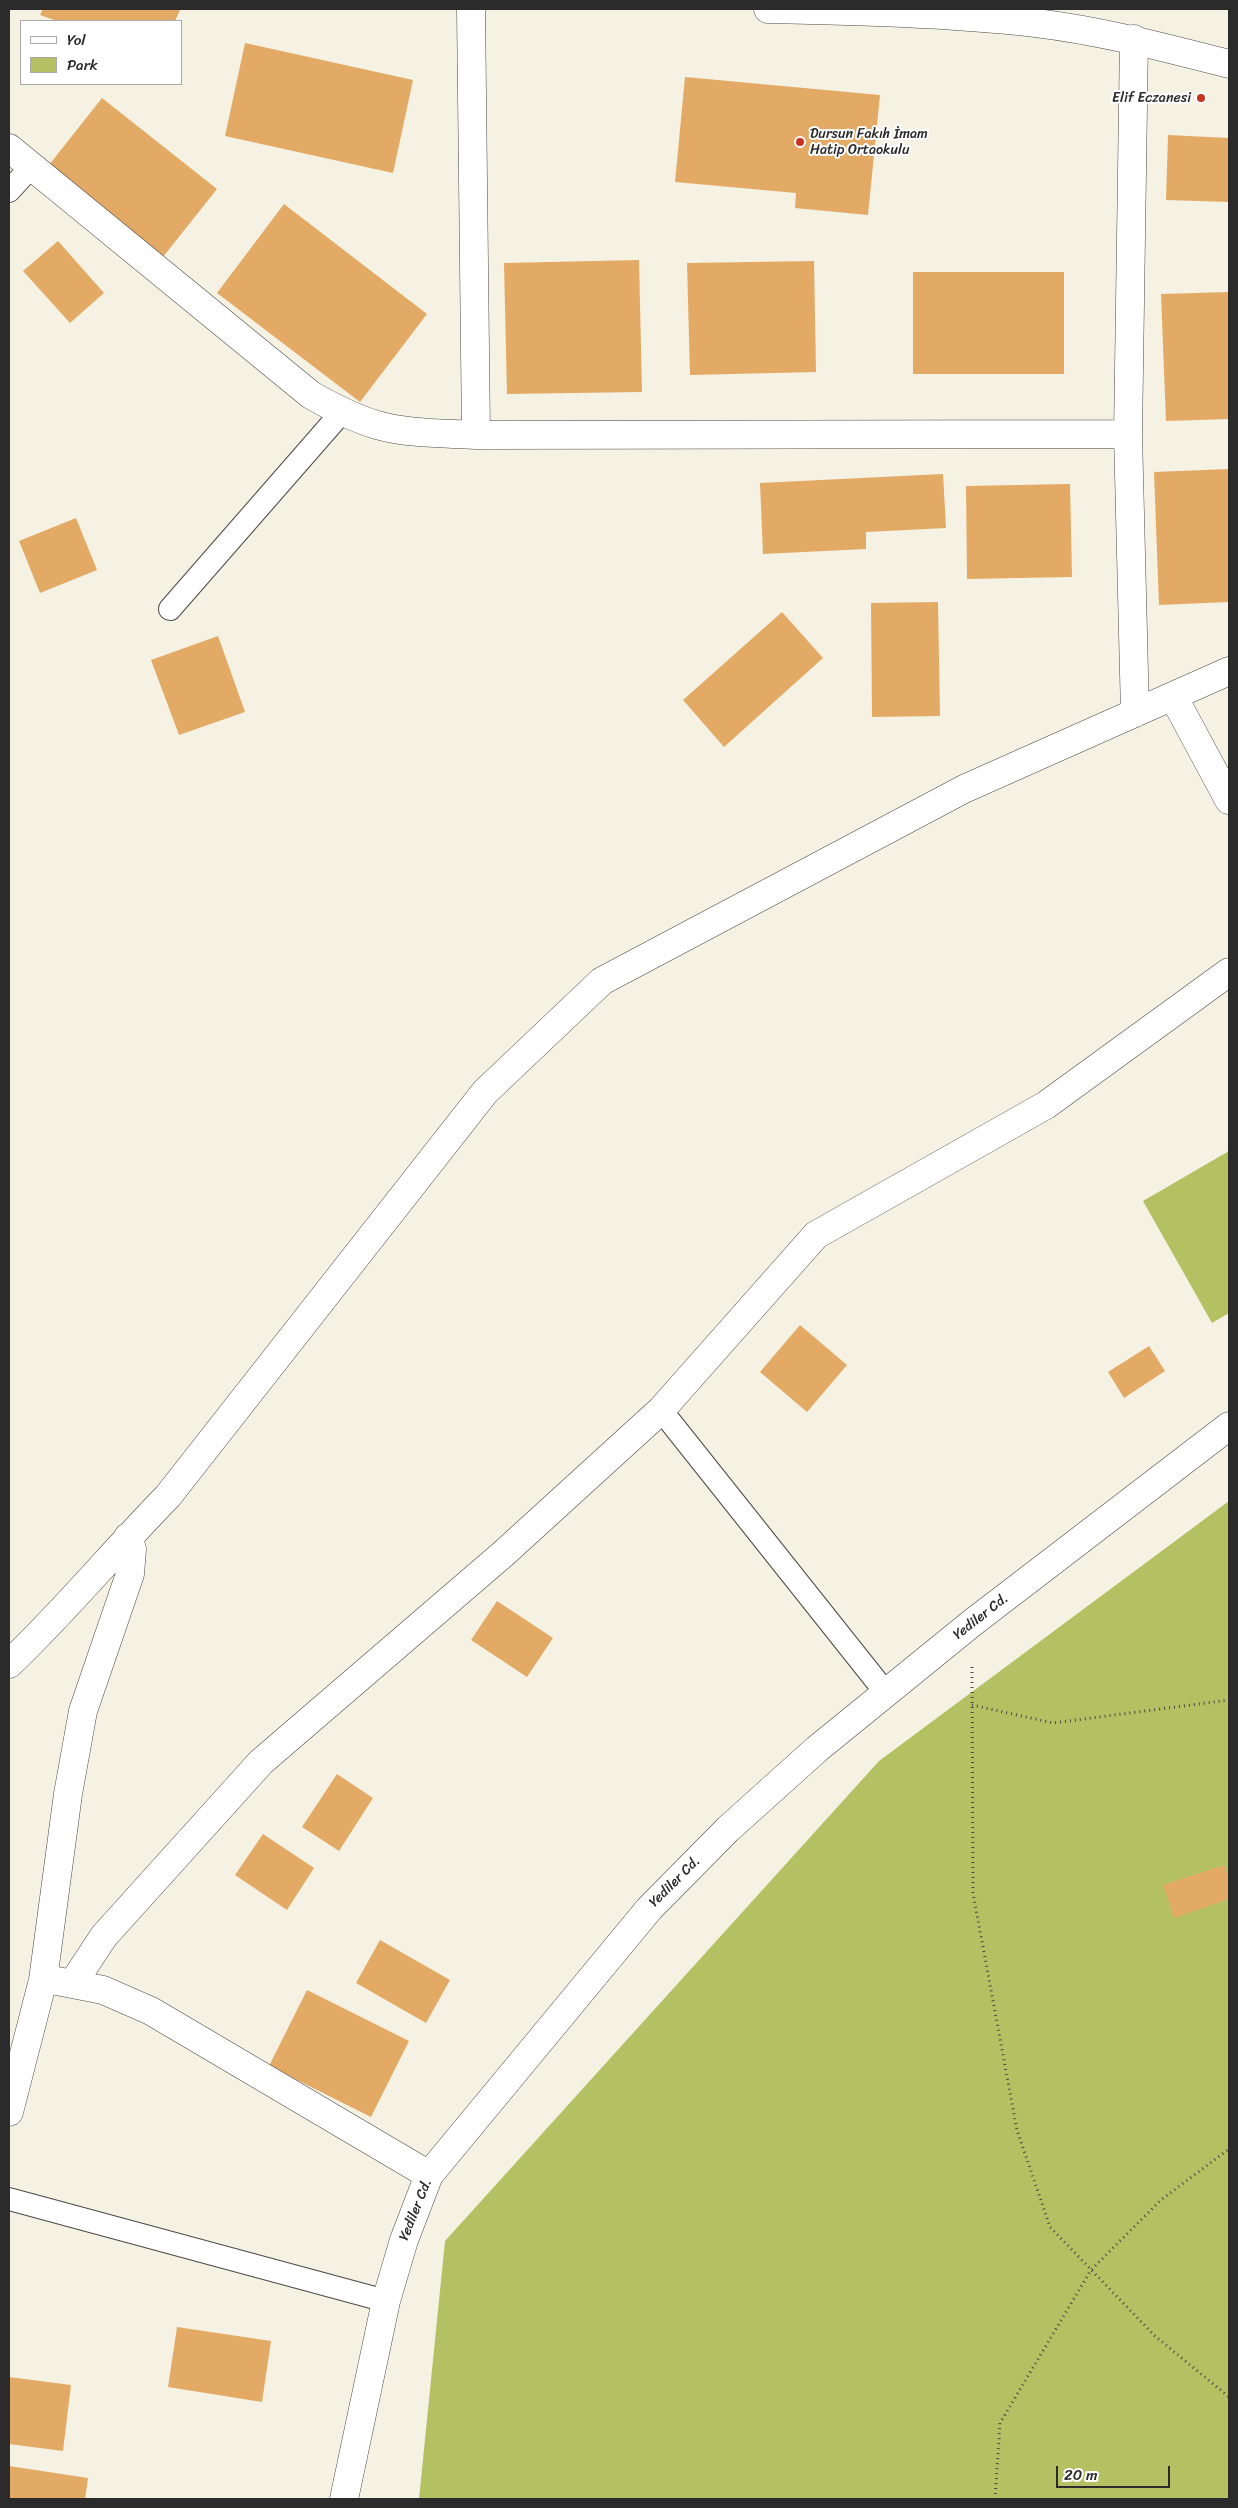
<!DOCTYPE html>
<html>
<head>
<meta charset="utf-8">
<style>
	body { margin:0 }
	#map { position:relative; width:1238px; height:2508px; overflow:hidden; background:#f5f2e3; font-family:Sriracha,sans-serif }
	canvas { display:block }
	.frame { position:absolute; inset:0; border:10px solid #2b2b2b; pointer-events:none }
	.legend { position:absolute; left:20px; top:20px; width:162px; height:65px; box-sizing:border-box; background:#fff; border:1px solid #aaa; margin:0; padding:6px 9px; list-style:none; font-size:15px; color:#2b2b2b }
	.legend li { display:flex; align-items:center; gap:10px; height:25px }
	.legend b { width:25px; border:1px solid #aaa }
	.scale { position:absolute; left:1056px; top:2466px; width:114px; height:22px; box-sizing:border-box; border:2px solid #2b2b2b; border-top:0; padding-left:6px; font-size:15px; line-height:18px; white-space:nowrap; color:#2b2b2b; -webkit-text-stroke:4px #fff; paint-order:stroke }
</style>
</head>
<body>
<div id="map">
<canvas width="1238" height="2508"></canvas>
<div class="frame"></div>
<ul class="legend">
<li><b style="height:6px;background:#fff"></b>Yol</li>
<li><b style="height:14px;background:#b3c163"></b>Park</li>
</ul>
<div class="scale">20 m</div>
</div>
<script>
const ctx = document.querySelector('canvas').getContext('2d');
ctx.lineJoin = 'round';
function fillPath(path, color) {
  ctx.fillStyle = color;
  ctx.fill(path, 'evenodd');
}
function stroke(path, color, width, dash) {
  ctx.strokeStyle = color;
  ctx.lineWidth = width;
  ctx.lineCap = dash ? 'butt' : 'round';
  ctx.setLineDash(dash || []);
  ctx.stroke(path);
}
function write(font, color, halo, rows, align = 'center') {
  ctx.font = font + ' Sriracha,sans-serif';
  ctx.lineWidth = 4;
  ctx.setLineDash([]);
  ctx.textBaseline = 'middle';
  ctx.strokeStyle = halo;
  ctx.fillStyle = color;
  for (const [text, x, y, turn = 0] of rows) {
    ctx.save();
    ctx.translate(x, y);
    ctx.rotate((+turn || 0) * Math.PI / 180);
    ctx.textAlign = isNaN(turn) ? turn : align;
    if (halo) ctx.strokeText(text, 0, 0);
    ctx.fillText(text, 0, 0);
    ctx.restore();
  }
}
fillPath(new Path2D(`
	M1229,1151V1313L1212,1323L1143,1201Z
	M1229,1501V2499H419L445,2241L879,1761Z`), '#b3c163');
fillPath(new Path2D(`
	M43,9H177L180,10L175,21H57L40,15Z
	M245,43L413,80L393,173L225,136Z
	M685,77L880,95L868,215L795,208L796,193L675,182Z
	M102,98L217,189L159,262L45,170Z
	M1168,135L1229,138V202L1166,200Z
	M284,204L427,314L360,402L217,293Z
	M58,241L104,293L70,323L23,271Z
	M639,260L642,392L507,394L504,263Z
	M814,261L816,372L690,375L687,263Z
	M913,272H1064V374H913Z
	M1229,292V419L1166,421L1161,294Z
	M1229,469V602L1159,605L1154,472Z
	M943,474L946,528L866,532V549L763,554L760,483Z
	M1070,484L1072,577L967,579L966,486Z
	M76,518L97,570L40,593L19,541Z
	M938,602L940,716L872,717L871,603Z
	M782,612L823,658L724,747L683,700Z
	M218,636L245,712L179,735L151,660Z
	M800,1325L847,1365L807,1412L760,1372Z
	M1149,1346L1165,1371L1124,1398L1108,1372Z
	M497,1601L553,1638L527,1677L471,1640Z
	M337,1774L373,1798L339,1851L302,1827Z
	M263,1834L314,1868L287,1910L235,1875Z
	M1224,1865L1229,1879V1899L1174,1918L1163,1885Z
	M380,1940L450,1980L426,2023L356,1983Z
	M307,1990L409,2041L371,2117L269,2066Z
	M177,2327L271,2341L262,2402L168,2387Z
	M9,2377L71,2385L63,2451L9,2444Z
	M9,2466L88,2478L85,2499H9Z`), '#e3aa65');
const service = new Path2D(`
	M9,191L31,167
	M170,609L342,412
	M661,1410L886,1693
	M9,2199L386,2301`);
const minor = new Path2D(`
	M471,9L476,435
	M1134,39L1128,434L1135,713
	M9,148L311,395C332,407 353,418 377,425C408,434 444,433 476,435L1128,434
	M1173,696L1229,800
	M9,1664C65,1611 114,1551 168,1496L485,1092L602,981L964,789L1229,671
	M57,1981L103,1990L151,2011L429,2175
	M73,1983L104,1936L261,1762L503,1554L661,1410L816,1235L1046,1105L1229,972
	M9,2112L43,1980L68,1794L83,1711L130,1574L132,1549L128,1537`);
const tertiary = new Path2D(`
	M768,9C857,11 947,13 1036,23C1102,31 1166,48 1229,64
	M344,2499L386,2301L404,2240L429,2175L649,1909L728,1829L817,1749L972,1623L1229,1426`);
stroke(service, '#494947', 24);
stroke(minor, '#494947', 29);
stroke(tertiary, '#494947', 29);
stroke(new Path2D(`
	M972,1667L973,1893L1017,2130L1050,2227L1155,2336L1229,2397
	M972,1705L1053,1723L1229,1700
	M995,2499L1000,2423L1091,2270L1162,2199L1229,2149`), '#494947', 3, [1, 4]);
stroke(service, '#fff', 22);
stroke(minor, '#fff', 28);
stroke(tertiary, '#fff', 28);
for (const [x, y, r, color] of [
	[1201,98,5,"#c8321e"],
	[800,142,5,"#c8321e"]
]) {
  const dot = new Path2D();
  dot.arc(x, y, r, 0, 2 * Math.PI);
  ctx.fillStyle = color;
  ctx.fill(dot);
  stroke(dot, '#fff', 2);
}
write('14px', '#2b2b2b', '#fff', [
	["Elif Eczanesi",1191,98],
	["Dursun Fakıh İmam",810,134,"left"],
	["Hatip Ortaokulu",810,150,"left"]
], 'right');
write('14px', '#2b2b2b', '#fff', [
	["Yediler Cd.",981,1617,-38],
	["Yediler Cd.",675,1882,-45],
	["Yediler Cd.",416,2210,-68]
]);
</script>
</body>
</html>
